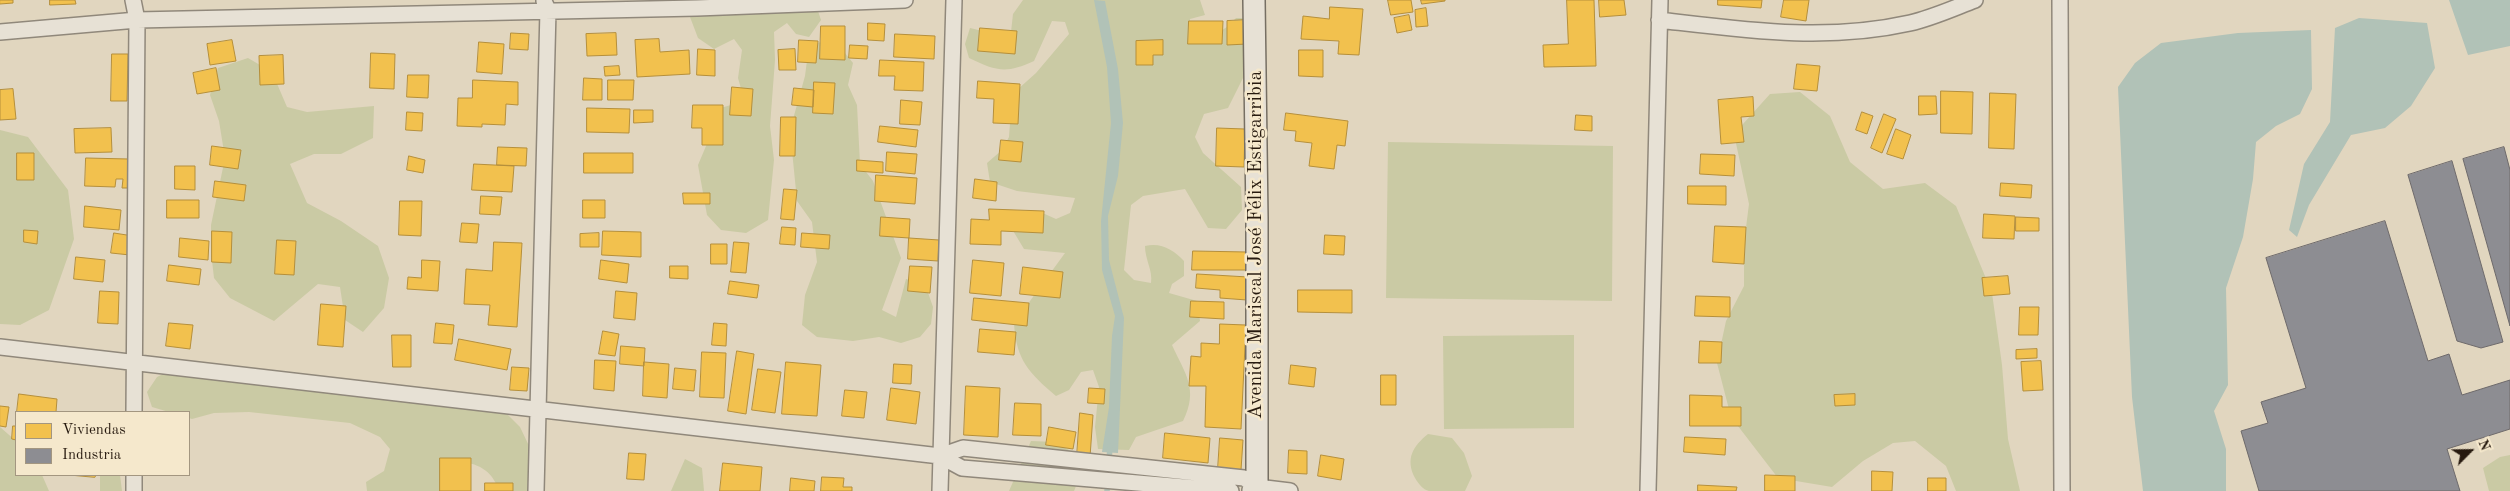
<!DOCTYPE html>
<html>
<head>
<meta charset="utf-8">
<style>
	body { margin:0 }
	#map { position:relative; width:2510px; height:491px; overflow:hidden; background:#e1d6bf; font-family:"Old Standard TT",serif }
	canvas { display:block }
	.legend { position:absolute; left:15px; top:411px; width:175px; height:65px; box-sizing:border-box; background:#f5e8cc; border:1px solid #a39680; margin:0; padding:6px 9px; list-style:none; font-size:15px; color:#271a0f }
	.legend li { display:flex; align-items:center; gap:10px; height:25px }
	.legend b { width:25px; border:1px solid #a39680 }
	.north { position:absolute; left:2445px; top:426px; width:50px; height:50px; -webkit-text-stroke:4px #f5e8cc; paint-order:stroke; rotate:67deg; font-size:14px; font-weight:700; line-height:20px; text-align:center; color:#271a0f }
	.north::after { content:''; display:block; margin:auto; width:18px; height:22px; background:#271a0f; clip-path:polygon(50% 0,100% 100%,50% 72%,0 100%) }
</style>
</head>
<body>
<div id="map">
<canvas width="2510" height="491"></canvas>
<ul class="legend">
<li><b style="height:14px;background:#f2c14e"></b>Viviendas</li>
<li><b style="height:14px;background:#8d8d92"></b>Industria</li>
</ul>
<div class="north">N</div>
</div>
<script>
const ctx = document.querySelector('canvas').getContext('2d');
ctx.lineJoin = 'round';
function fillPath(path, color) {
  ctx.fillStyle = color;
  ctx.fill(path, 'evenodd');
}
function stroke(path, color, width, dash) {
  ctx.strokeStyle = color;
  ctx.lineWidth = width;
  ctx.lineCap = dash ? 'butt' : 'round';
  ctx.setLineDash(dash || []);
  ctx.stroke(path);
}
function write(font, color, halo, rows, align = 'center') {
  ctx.font = font + ' "Old Standard TT",serif';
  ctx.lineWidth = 5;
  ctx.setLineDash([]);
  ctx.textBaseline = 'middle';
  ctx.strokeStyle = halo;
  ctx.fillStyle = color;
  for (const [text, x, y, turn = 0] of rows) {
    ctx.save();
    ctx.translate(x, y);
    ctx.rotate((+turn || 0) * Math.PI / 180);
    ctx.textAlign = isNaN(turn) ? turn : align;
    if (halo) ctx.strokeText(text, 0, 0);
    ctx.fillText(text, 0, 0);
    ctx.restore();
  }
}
fillPath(new Path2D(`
	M1023,0H1200L1205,15L1190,19L1189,29C1211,36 1220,36 1236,18H1247L1243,78L1228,108L1204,114L1195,137L1203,153L1241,187L1242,210L1226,229L1208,228L1185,189L1143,196L1131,205L1124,270L1134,280L1151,283C1153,270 1145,260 1145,246C1161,242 1174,250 1184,261V276L1172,284L1169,293L1197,301L1200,321L1172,345C1185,374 1199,389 1183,421L1136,437L1129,450L1098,449L1095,427L1099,387L1093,370L1081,372L1069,390L1056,396C1029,373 1016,360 1014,323L1065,253L1024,249L1012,229L1038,211L1056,219L1070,213L1075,198L1017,191L990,182L987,163L1002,150L1009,137L1011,110L1017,90L1036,73L1069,34L1065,22L1052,21L1034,61C1006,74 996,71 969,58L965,44L970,28L991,33L1011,32L1013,14Z
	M815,2L821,20L809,37L796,34L787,23L774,32L775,60L770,126L774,160L768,220L746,233L721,230L707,215L698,165L709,139L710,111L738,103L742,92L738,78L742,50L734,39L714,49L698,38L690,17L697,3Z
	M821,42H836L853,63L848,85L857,105L860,164L873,181L901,258L882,310L896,317L906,279L925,284L933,307L931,324L920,337L901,343L879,337L853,341L817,337L802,325L805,295L817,262L812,222L797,201L790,130L805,76L809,45Z
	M248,58L272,72L287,107L307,112L374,106L373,138L341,154H314L290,164L307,203L341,221L378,246L389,278L384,308L363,332L345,320L340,287L318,284L274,321L230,298L214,278L211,252V225L225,158L219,121L210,95L218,68Z
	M1800,92L1830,116L1850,162L1883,189L1925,183L1956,206L1992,293L2002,365L2008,439L2020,491H1956L1946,466L1915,441L1893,443L1863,461L1832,487L1778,478L1731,417L1717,363L1726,321L1744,286V243L1749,204L1734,134L1770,94Z
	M0,130L28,137L68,190L74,239L49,310L20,325L0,324Z
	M1388,142L1613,146L1612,301L1386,298Z
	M1574,335V428L1444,429L1443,336Z
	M175,368L336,389L356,396L383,395L504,411L520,427L530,448L529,491H499C493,473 483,466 465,462L445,491H367L366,482L384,471L390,449L380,437L350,423L249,412L214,413L192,419L189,418V412H169L152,407L147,392L157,377Z
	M0,427L16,441V475H42L49,491H0Z
	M1428,434L1452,438L1464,453L1472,476L1465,491C1454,491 1440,491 1429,491C1423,490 1418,483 1415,478C1405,459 1413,446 1428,434Z
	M1031,441L1055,442L1076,454L1080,477L1074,491H1009Z
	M2510,455V491H2489L2483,468L2500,457Z
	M685,459L702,468L704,491H671Z
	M100,475H120L122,491H100Z`), '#cacaa4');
fillPath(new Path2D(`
	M1094,0L1105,1L1118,69L1123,123L1118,176L1108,216L1109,260L1124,318L1118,453L1102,452L1109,407L1112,336L1115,316L1102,270L1101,221L1111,123L1107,67Z
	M2449,0H2510V46L2468,55Z
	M2359,18L2427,23L2435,68L2411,106L2385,128L2351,135L2309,205L2297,237L2289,230L2304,164L2330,122L2335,28Z
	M2311,30L2312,89L2300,114L2276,126L2256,142L2253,179L2243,237L2226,288L2228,385L2214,411L2226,449V491H2143L2132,397L2118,87L2135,63L2161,43L2238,33Z`), '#b1c2b7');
const homes = new Path2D(`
	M0,0H13V3L0,4Z
	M50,0H75L76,4L50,5Z
	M1388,0H1411L1413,12L1391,15Z
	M1421,0H1445V1L1422,4Z
	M1567,0H1594L1596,66L1544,67L1543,45L1568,44Z
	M1599,0H1624L1626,15L1600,17Z
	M1718,0H1762L1761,8L1718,5Z
	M1784,0H1809L1806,21L1781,17Z
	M1330,7L1363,9L1359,55L1338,54L1339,41L1301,39L1303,16L1329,19Z
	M1426,8L1428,26L1416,27L1415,10Z
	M1409,15L1412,30L1397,33L1394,18Z
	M1246,20L1247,44L1227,45V21Z
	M1189,21H1223L1222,44H1188Z
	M868,23L885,24L884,41L868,40Z
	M821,26H845V60L820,59Z
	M980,28L1017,31L1015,54L978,51Z
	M511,33L529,34L528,50L510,49Z
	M616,33L617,55L587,56L586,34Z
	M895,34L935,36L934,59L894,57Z
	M659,39L660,52L689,50L690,74L637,77L635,40Z
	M232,40L236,61L210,65L207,44Z
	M799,40L818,41L816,63L798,62Z
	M1163,40V55H1153V65H1136V41Z
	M479,42L504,44L502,74L477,72Z
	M850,45L868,46L867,59L849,58Z
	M698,49L715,50V76L697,75Z
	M795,49L796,70H779L778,50Z
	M1299,50H1323V77L1299,76Z
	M371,53L395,54L394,89L370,88Z
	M112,54H128L127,101H111Z
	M283,55L284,84L260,85L259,56Z
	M880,60L924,62L923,91L894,90L895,76H879Z
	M1797,64L1820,66L1817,91L1794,89Z
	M619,66L620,75L605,76L604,67Z
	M216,68L220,90L197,94L193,73Z
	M408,75H429L428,98L407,97Z
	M584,78L602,79V100H583Z
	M473,80L518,82V105L506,104L505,125L482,124V127L457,126L458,98H472Z
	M608,80H634L633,100H608Z
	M978,81L1020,84L1018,124L993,123L994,99L977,98Z
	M814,82L835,83L833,114L813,113Z
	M732,87L753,89L751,116L730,115Z
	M794,88L814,90L813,107L792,105Z
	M13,89L16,119L0,120V90Z
	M1941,91L1973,92L1972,134L1941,133Z
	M1990,93L2016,94L2014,149L1989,148Z
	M1919,96H1936L1937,114L1919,115Z
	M1753,97L1754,116L1741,117L1744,142L1721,144L1718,100Z
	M901,100L922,102L920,125L900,124Z
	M693,105H723V145H702V128H692Z
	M587,108L630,109L629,133L587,132Z
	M634,110H653V122L634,123Z
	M407,112L423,113L422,131L406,130Z
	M1862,112L1873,116L1867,134L1856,130Z
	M1286,113L1348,121L1345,146L1337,145L1334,169L1309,166L1312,143L1295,141L1296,131L1284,130Z
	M1884,114L1896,119L1882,153L1871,148Z
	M1576,115L1592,116V131L1575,130Z
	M781,117H796L795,156H780Z
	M880,126L918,130L916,147L878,142Z
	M111,128L112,152L75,153L74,129Z
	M1217,128L1245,129L1244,167L1216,166Z
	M1896,129L1911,135L1903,159L1887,154Z
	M1001,140L1023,142L1021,162L999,160Z
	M212,146L241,150L238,169L210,165Z
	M498,147L527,148L526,166L497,165Z
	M887,152L917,154L915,174L886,171Z
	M17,153H34V180H17Z
	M584,153H633V173H584Z
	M1701,154L1735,155L1734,176L1700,174Z
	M409,156L425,160L423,173L407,170Z
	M86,158L129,159L128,171H135L134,188H122L123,179H116L115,187L85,186Z
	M857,160L883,162V173L857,171Z
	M474,164L514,166L512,192L472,190Z
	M175,166H195V190L175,189Z
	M876,175L917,178L915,204L875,201Z
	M975,179L997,182L996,201L973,198Z
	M215,181L246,185L244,201L213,197Z
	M2001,183L2032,185L2031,198L2000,196Z
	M1688,186H1726V205L1688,204Z
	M784,189L797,190L794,220L781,219Z
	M683,193H710V204H684Z
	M481,196L502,197L500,215L480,214Z
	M167,200H199V218H167Z
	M583,200H605V218H583Z
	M400,201H422L421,236L399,235Z
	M85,206L121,210L119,230L84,227Z
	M989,209L1044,211L1043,233L1001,231V245L970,244L971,219L989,220Z
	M1984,214L2015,216L2014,239L1983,238Z
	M881,217L910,219L909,238L880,236Z
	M2016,217L2039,218V231H2016Z
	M462,223L479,224L477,243L460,242Z
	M1715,226L1746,227L1744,264L1713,262Z
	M782,227L796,228L795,245L780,244Z
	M24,230L38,231L37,244L24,242Z
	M212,231L232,232L231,263L212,262Z
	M603,231L641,232V257L602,255Z
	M114,233L133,236L130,255L111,253Z
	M599,233V247H580V234Z
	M802,233L830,235L829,249L801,247Z
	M1325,235L1345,236L1344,255L1324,254Z
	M180,238L209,241L208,260L179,257Z
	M909,238L939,240L938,261L908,259Z
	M277,240L296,241L294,275L275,274Z
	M494,242L522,243L517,327L488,325L490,305L464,304L466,269L492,271Z
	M734,242L749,243L746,273L731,272Z
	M711,244H727V264H711Z
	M1193,251L1247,252V270H1192Z
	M76,257L105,260L103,282L74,279Z
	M422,260L440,261L438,291L407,289L408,277L421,278Z
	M601,260L629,264L627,283L599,279Z
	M973,260L1004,263L1001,296L970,293Z
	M169,265L201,269L199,285L167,281Z
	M670,266H688V279L670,278Z
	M910,266L932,267L930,293L908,291Z
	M1023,267L1063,272L1060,298L1020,294Z
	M1197,274L1248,277L1247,300L1220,298V290L1196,288Z
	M2008,276L2010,294L1984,296L1982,278Z
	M730,281L759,285L757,298L728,294Z
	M1298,290H1352V313L1298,312Z
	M100,291L119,292L118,324L98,323Z
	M616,291L637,293L635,320L614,318Z
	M1696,296L1730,297V317L1695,316Z
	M974,298L1029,303L1027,326L972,320Z
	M1191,301L1224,302V319L1190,317Z
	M321,304L346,306L343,347L318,345Z
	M2020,307H2039L2038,335H2019Z
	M169,323L193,325L190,349L166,346Z
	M436,323L454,325L452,344L434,343Z
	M714,323L727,324L726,346L712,345Z
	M1220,324L1246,325L1241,429L1205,427L1206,386H1189L1191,356L1201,357V343L1219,344Z
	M980,329L1016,332L1014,355L978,352Z
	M603,331L619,334L615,356L599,354Z
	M392,335H411V367H393Z
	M459,339L511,349L507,370L455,360Z
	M1700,341L1722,342L1721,363H1699Z
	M621,346L645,348L644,366L620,364Z
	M2037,349V358L2016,359V350Z
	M737,351L754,354L746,414L728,411Z
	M702,352L726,353L724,398L700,397Z
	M595,360L616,361L614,391L594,389Z
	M2041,361L2043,390L2023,391L2021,362Z
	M644,362L669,364L667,398L643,396Z
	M786,362L821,365L817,416L782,414Z
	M894,364L912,365L911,384L893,383Z
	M1291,365L1316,368L1314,387L1289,384Z
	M512,367L529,368L527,391L510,390Z
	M675,368L696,370L694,391L673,389Z
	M758,369L781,372L775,413L752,410Z
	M1381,375H1396V405H1381Z
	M966,386L1000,388L998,437L964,435Z
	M891,388L920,392L916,424L887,420Z
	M1089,388L1105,389L1104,404L1088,403Z
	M845,390L867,392L864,418L842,416Z
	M19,394L57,399L56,412H17Z
	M1855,394V405L1835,406L1834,395Z
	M1690,395L1722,396V407H1741V426H1690Z
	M1015,403L1041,404V436L1013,435Z
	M0,406L9,407L6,427L0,426Z
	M1080,413L1093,415L1090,457L1077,456Z
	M13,426H16V440L12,439Z
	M1049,427L1076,432L1073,449L1046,445Z
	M1165,433L1210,438L1208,463L1163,458Z
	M1685,437L1726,439L1725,455L1684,452Z
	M1220,438L1243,440L1241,470L1218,469Z
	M1289,450L1307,451V474L1288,473Z
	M629,453L646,454L644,480L627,479Z
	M1321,455L1344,459L1341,480L1318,476Z
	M440,458H471V491H440Z
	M723,463L762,467L760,491H720Z
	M1872,471L1893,472L1892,491H1872Z
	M70,475H96L95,477Z
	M1765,475L1795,476V491H1765Z
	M822,477L844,478L843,487H852V491H821Z
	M791,478L815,481L814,491H790Z
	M1928,478H1946V491H1928Z
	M485,483H513V491H485Z
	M1698,485L1737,487L1736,491H1698Z`);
fillPath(homes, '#f2c14e');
stroke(homes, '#b58f3b', 1);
const industry = new Path2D(`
	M2504,147L2510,170V326L2463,159Z
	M2452,161L2503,342L2481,348L2457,341L2408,175Z
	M2385,221L2428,361L2449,354L2462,395L2510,380V429L2447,449L2460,491H2259L2241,431L2268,423L2261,402L2306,388L2266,258Z`);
fillPath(industry, '#8d8d92');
stroke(industry, '#6e6a6b', 1);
stroke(new Path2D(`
	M1107,491L1110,446`), '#b1c2b7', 5.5);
const street = new Path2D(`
	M133,0L137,20L134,412
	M2060,0L2062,491
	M1659,20C1745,30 1825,42 1910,23C1932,18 1954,8 1975,0
	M0,32L137,20L697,8L905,0
	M0,347L940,456L962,468L1231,491
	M940,456L963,448L1244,478L1257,487
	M134,475V491
	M1250,490L1257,487L1290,491
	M536,491L548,10L544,1
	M940,491L954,0
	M1648,491L1660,0`);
const secondary = new Path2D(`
	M1254,0L1257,218V491`);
stroke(street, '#90887b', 18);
stroke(secondary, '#766f63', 24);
stroke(street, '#e7e1d5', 15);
stroke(secondary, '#e7e1d5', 21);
write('20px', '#271a0f', '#f5e8cc', [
	["Avenida Mariscal José Félix Estigarribia",1256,245,-90]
]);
</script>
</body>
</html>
